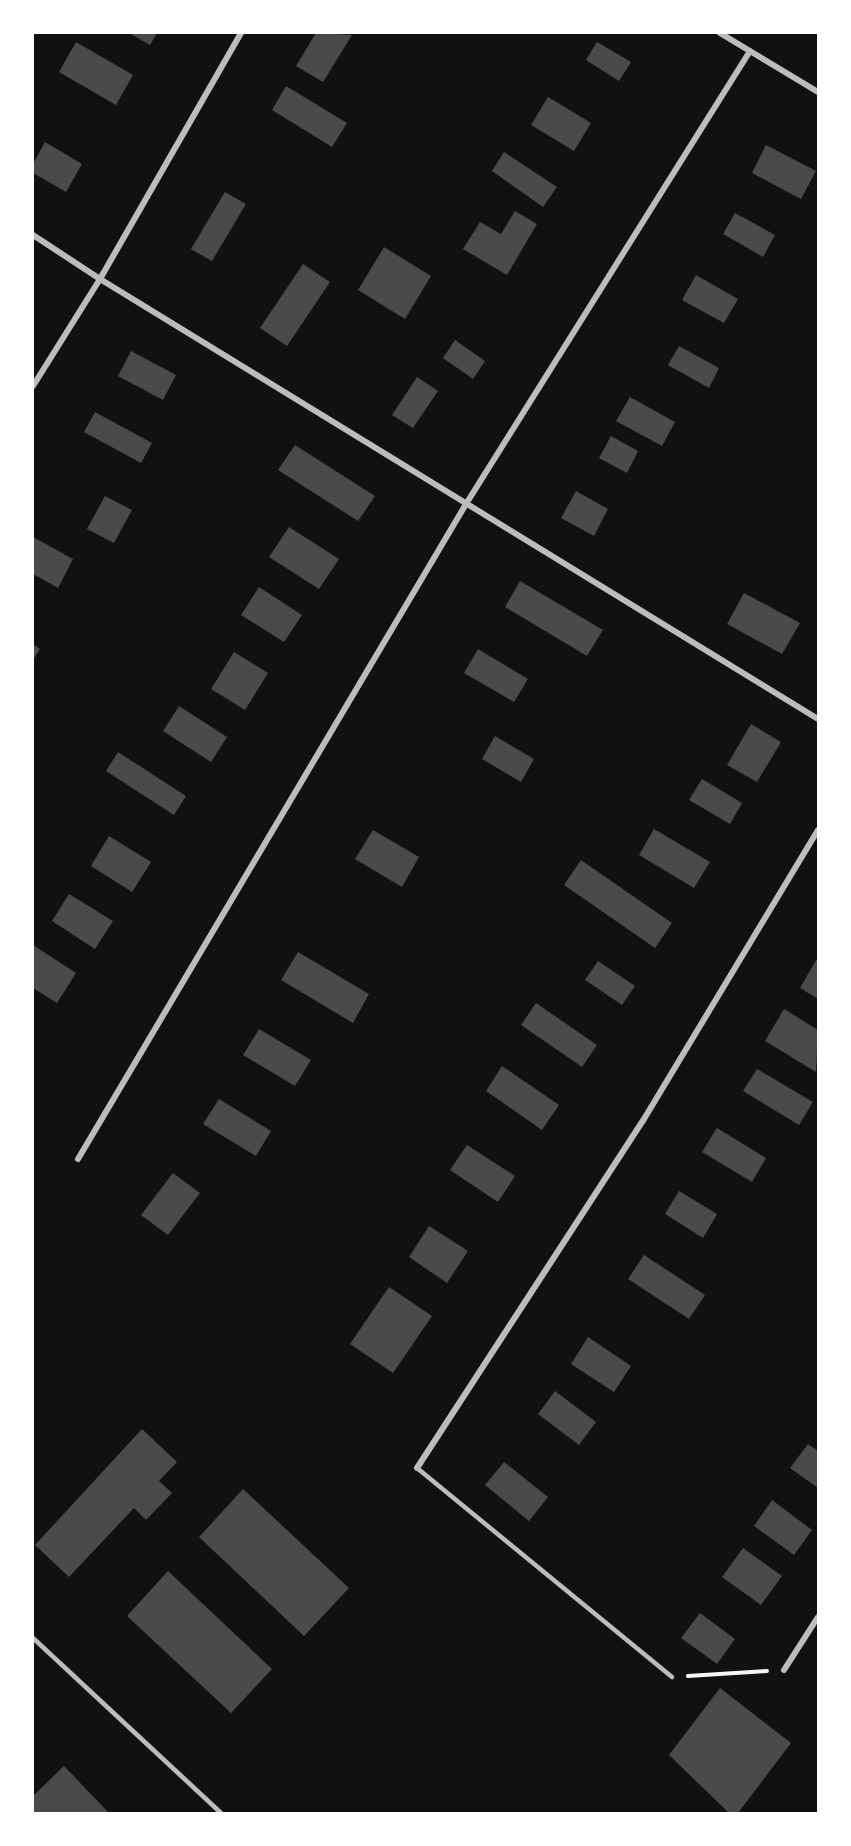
<!DOCTYPE html>
<html>
<head>
<meta charset="utf-8">
<style>
	body { margin:0 }
	#map { position:relative; width:851px; height:1846px; overflow:hidden; background:#111; font-family:Lato,sans-serif }
	canvas { display:block }
	.frame { position:absolute; inset:0; border:34px solid #fff; pointer-events:none }
</style>
</head>
<body>
<div id="map">
<canvas width="851" height="1846"></canvas>
<div class="frame"></div>
</div>
<script>
const ctx = document.querySelector('canvas').getContext('2d');
ctx.lineJoin = 'round';
function fillPath(path, color) {
  ctx.fillStyle = color;
  ctx.fill(path, 'evenodd');
}
function stroke(path, color, width, dash) {
  ctx.strokeStyle = color;
  ctx.lineWidth = width;
  ctx.lineCap = dash ? 'butt' : 'round';
  ctx.setLineDash(dash || []);
  ctx.stroke(path);
}
fillPath(new Path2D(`
	M129,33H157L150,45Z
	M316,33L352,35L323,82L296,66Z
	M76,42L133,75L116,105L59,72Z
	M597,42L631,62L619,81L586,60Z
	M286,86L347,123L332,147L272,110Z
	M548,97L591,123L574,151L531,125Z
	M45,142L82,164L66,192L33,173V164Z
	M766,145L816,171L801,199L752,173Z
	M504,152L557,187L543,207L492,171Z
	M225,192L246,204L212,261L191,249Z
	M515,211L537,224L507,275L463,249L480,222L501,234Z
	M735,213L775,235L763,257L723,234Z
	M384,247L431,276L405,319L358,290Z
	M303,264L330,282L287,346L260,328Z
	M696,275L738,299L724,323L682,300Z
	M455,340L485,361L473,379L443,358Z
	M679,346L719,368L709,388L668,365Z
	M131,351L176,375L163,400L118,376Z
	M417,377L438,391L413,428L392,415Z
	M630,397L675,422L662,446L616,421Z
	M95,412L152,443L141,463L84,432Z
	M611,436L638,451L627,473L599,458Z
	M295,445L375,496L358,521L278,470Z
	M576,491L608,509L594,536L561,518Z
	M105,496L132,510L114,543L87,529Z
	M289,527L339,559L319,589L269,557Z
	M33,537L73,559L58,588L33,574Z
	M520,581L603,630L587,656L505,607Z
	M259,587L302,615L284,642L241,615Z
	M744,593L800,623L782,654L727,624Z
	M33,644L40,649L33,660Z
	M478,649L528,679L514,702L464,673Z
	M234,652L268,673L245,710L211,689Z
	M179,706L227,737L211,762L163,731Z
	M751,724L781,742L757,782L727,765Z
	M495,736L534,759L521,782L482,759Z
	M118,752L186,796L174,815L106,771Z
	M702,779L742,803L730,824L689,800Z
	M654,829L710,862L694,888L639,855Z
	M373,830L419,857L402,887L355,859Z
	M109,836L151,862L132,892L91,866Z
	M581,860L672,923L655,948L564,885Z
	M69,894L113,921L95,949L52,921Z
	M33,945L76,973L57,1003L33,988Z
	M298,952L369,994L353,1023L281,980Z
	M818,957V999L800,988Z
	M598,961L635,986L622,1005L585,980Z
	M536,1003L597,1045L582,1067L521,1025Z
	M784,1009L818,1030L816,1072L765,1041Z
	M259,1029L311,1060L295,1086L243,1055Z
	M502,1066L559,1105L542,1130L486,1091Z
	M757,1069L813,1102L799,1125L743,1091Z
	M219,1099L271,1131L256,1156L203,1124Z
	M717,1128L766,1158L752,1182L702,1152Z
	M467,1145L515,1176L498,1202L450,1170Z
	M173,1173L200,1193L168,1235L141,1215Z
	M679,1191L717,1214L703,1238L665,1214Z
	M429,1226L468,1251L447,1283L409,1257Z
	M644,1255L705,1295L689,1319L628,1279Z
	M389,1287L432,1316L393,1373L350,1344Z
	M588,1337L631,1366L614,1392L571,1364Z
	M555,1391L596,1422L579,1445L538,1414Z
	M142,1429L177,1462L159,1481L172,1493L146,1520L134,1508L69,1577L35,1545Z
	M808,1444L818,1451V1488L790,1468Z
	M504,1462L548,1497L529,1521L485,1485Z
	M243,1489L349,1588L304,1636L199,1537Z
	M772,1500L812,1530L794,1555L754,1526Z
	M743,1548L782,1576L761,1605L722,1577Z
	M168,1571L272,1669L231,1713L127,1616Z
	M700,1613L735,1639L717,1664L681,1638Z
	M720,1688L791,1743L738,1813H729L669,1755Z
	M64,1766L109,1813H33V1796Z`), '#4a4a4a');
stroke(new Path2D(`
	M688,1676L767,1671`), '#f5f5f5', 4);
stroke(new Path2D(`
	M417,1468L672,1677
	M33,1638L221,1813`), '#bcbcbc', 4.5);
stroke(new Path2D(`
	M720,33L818,92
	M33,235L100,279L818,719
	M33,386L100,279L241,33
	M78,1159L466,504L750,51
	M417,1468L644,1119L818,830
	M784,1670L818,1617`), '#bcbcbc', 6);
</script>
</body>
</html>
